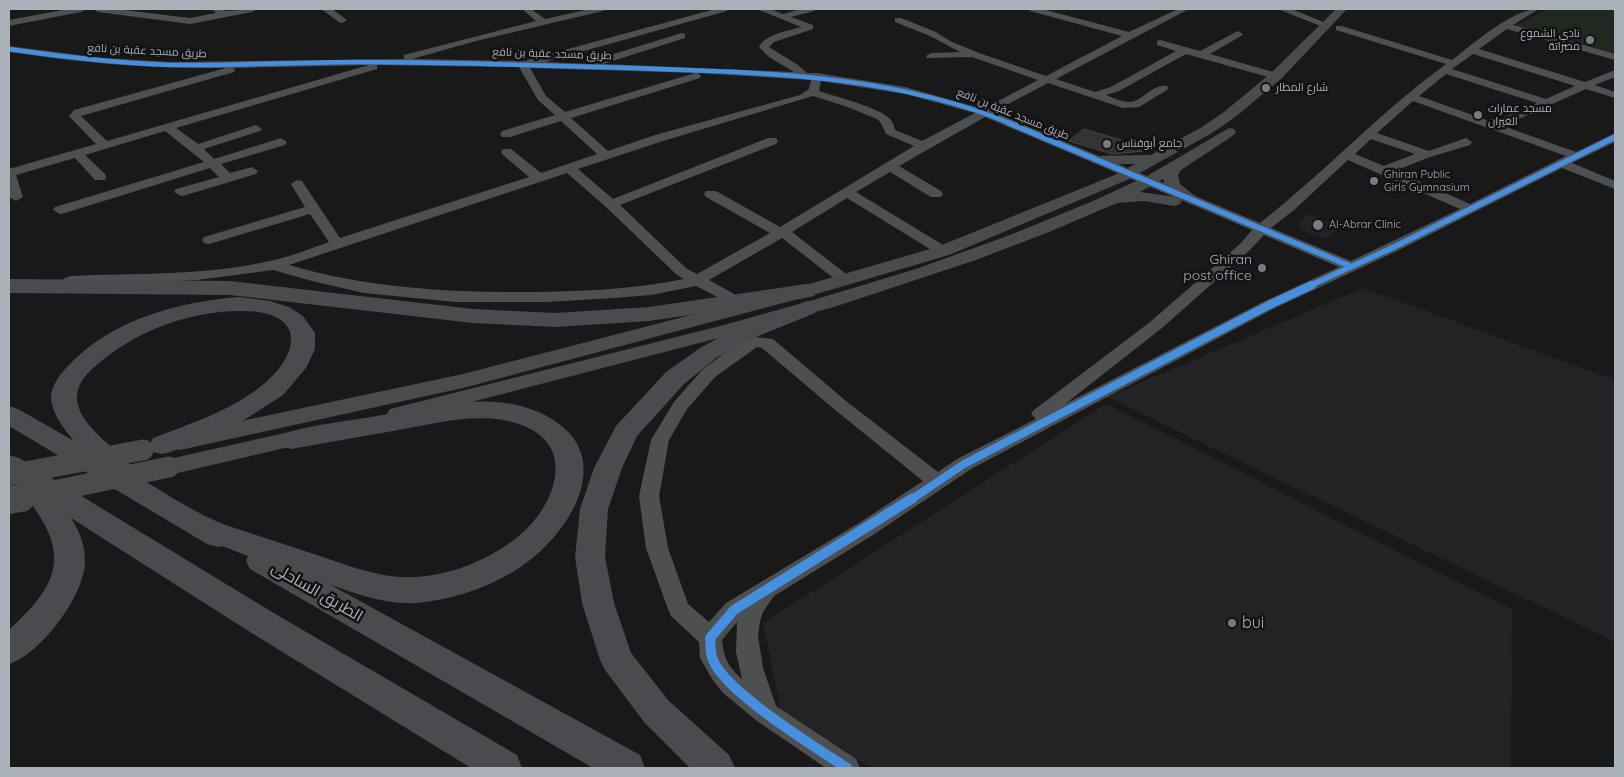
<!DOCTYPE html>
<html>
<head>
<meta charset="utf-8">
<style>
	body { margin:0 }
	#map { position:relative; width:1624px; height:777px; overflow:hidden; background:#191919; font-family:Quicksand,sans-serif }
	canvas { display:block }
	.frame { position:absolute; inset:0; border:10px solid #abb1b8; pointer-events:none }
</style>
</head>
<body>
<div id="map">
<canvas width="1624" height="777"></canvas>
<div class="frame"></div>
</div>
<script>
const ctx = document.querySelector('canvas').getContext('2d');
ctx.lineJoin = 'round';
function fillPath(path, color) {
  ctx.fillStyle = color;
  ctx.fill(path, 'evenodd');
}
function stroke(path, color, width, dash) {
  ctx.strokeStyle = color;
  ctx.lineWidth = width;
  ctx.lineCap = dash ? 'butt' : 'round';
  ctx.setLineDash(dash || []);
  ctx.stroke(path);
}
function write(font, color, halo, rows, align = 'center') {
  ctx.font = font + ' Quicksand,Cairo,sans-serif';
  ctx.lineWidth = 5;
  ctx.setLineDash([]);
  ctx.textBaseline = 'middle';
  ctx.strokeStyle = halo;
  ctx.fillStyle = color;
  for (const [text, x, y, turn = 0] of rows) {
    ctx.save();
    ctx.translate(x, y);
    ctx.rotate((+turn || 0) * Math.PI / 180);
    ctx.textAlign = isNaN(turn) ? turn : align;
    if (halo) ctx.strokeText(text, 0, 0);
    ctx.fillText(text, 0, 0);
    ctx.restore();
  }
}
fillPath(new Path2D(`
	M1308,214L1342,228L1325,239L1303,231L1298,223Z
	M1363,288L1615,380V642L1107,397Z
	M1106,404L1512,609L1511,768H872L782,716L763,623Z`), '#232325');
fillPath(new Path2D(`
	M1547,9H1615V55L1515,26Z`), '#212721');
const building = new Path2D(`
	M1084,129L1155,150L1112,154L1069,141Z`);
fillPath(building, '#333334');
stroke(building, '#414345', 1);
fillPath(new Path2D(`
	M68,9H86L81,12L9,26V20Z
	M93,9H117L190,18L216,13L212,9H222L226,11L257,9L252,12L190,24L98,12Z
	M321,9H332L347,20L342,23L339,22Z
	M522,9H531L545,19L590,9H605L603,11L476,41L412,59L524,61L715,9H728L727,11L545,62L590,64L591,61L682,33L685,34V38L603,64L794,72L769,57L759,47C765,34 788,31 801,27L757,9H770L783,14L801,9H815L814,11L791,17L813,25V29L774,42L769,47L798,65L807,73H817L905,87L983,109L1038,80L972,57L927,58L926,56L931,53L960,52L930,36L895,22V18H901L936,32L950,41L979,53L1046,76L1122,36L1030,11L1029,9H1042L1129,32L1178,9H1189L1056,79L1095,92L1111,87L1176,51L1157,45V41L1160,40L1200,51L1238,31L1243,34L1241,36L1210,54L1280,74L1281,76L1280,78H1272L1186,54L1119,91L1106,95C1113,98 1122,102 1130,102C1143,101 1153,83 1167,86L1168,88L1167,90L1139,107L1123,108L1048,83L993,112L1260,223C1324,173 1380,112 1446,64L1336,30V26H1342L1452,60C1474,43 1512,9 1539,9L1513,25L1615,54V60L1507,29L1479,49L1585,82L1615,70V77L1595,85L1615,92V98L1586,89L1503,126L1576,152L1615,133V142L1572,163L1615,181V189L1562,168L1399,250L1275,308L971,469L873,535L774,596L763,612L760,621L758,636L763,668L776,706L856,759L860,768H826L757,721L722,692L712,679L700,658L699,642L671,616L668,609L646,548L639,496L651,440L674,402L703,369L742,341L755,337L773,339L846,401L938,472L957,459L1036,419L1031,414L1034,410L1150,322L1240,244L1252,230L985,117L899,166L941,191L943,194L941,197H931L890,172L856,192L948,248L950,251L948,254H938L847,198L792,232L850,277L853,280L850,283H840L782,238L709,280L743,299L745,302L743,305L737,307L696,286L651,295L614,298L547,302H455L364,293L312,281L273,270L197,280L70,286L65,284L62,281L65,278L70,276C136,273 205,276 270,261C290,257 309,249 329,242L310,214L209,244L204,243L202,240L204,237L305,207L291,184L297,180L302,181L340,238L529,177L503,155L501,152L503,149H511L541,173L597,154L561,121L510,137H502L500,134L502,131L555,115L538,100L519,67H509L377,65V69L176,128L198,144L256,125L262,129L260,131L204,149L214,159L281,138L287,142L285,145L221,164L230,173L252,167L258,171L256,174L186,195L181,196L174,192L176,189L219,177L210,168L65,213L60,214L53,210L55,207L204,162L165,131L85,155L105,174L106,177L105,180H95L75,158L16,175L23,197L16,201L9,197V169L96,144L69,116L74,110L226,68C153,69 81,63 9,52V46L102,58L172,62L404,59V55L536,21ZM1473,54L1575,86L1546,99L1452,69ZM369,65L107,141L81,116L234,72L235,70L233,68ZM530,68L695,73L565,112L546,96ZM698,73L811,80L809,89L800,95L655,135L608,151L571,118L700,78L701,76ZM1446,74L1537,103L1492,122L1419,96ZM821,81L905,94L975,113L922,141L895,130C894,126 893,122 890,119C881,108 834,96 819,91ZM813,96L845,106L877,119L881,123L886,134L914,146L780,227L716,191H706L704,194L706,197L770,233L697,274L687,269L620,205L776,144L778,141L776,138H768L613,199L578,169L663,141ZM1413,101L1566,156L1470,204L1395,171L1427,158L1470,145L1472,142L1466,138L1429,151L1377,133ZM1371,139L1415,154L1384,166L1355,154ZM1348,160L1460,209L1351,261L1271,228L1294,210ZM567,173L606,207L677,275L684,279C629,290 573,292 518,292C440,292 364,287 289,265ZM1264,235L1339,267L1263,302L1065,404L1162,328L1250,250ZM757,347L762,348L834,409L923,481L859,523L726,603L709,622L688,604L668,548L659,496L669,440L687,409L715,377ZM737,622L736,652L742,679C728,666 724,659 722,640Z
	M1278,9H1291L1331,25L1329,27H1323Z`), '#4d4f51');
fillPath(new Path2D(`
	M1336,9H1347L1281,79L1234,118L1212,133L1127,180L949,255L813,295L463,388L180,450L172,448L169,442L172,436L180,434L463,374L799,287L937,247L1117,174L1135,164H1096L1091,162L1088,159L1091,156L1151,155L1202,127L1224,112L1271,73Z
	M1229,128L1234,129L1236,132L1234,135L1181,170L1178,175L1180,184L1200,200L1198,203L1192,205L1182,200L1180,204L1174,206L1144,201L1117,203L1049,232L976,260L834,307L738,333L398,421L390,419L387,414L390,409L398,407L724,325L820,298L916,269L1010,235L1093,201L1147,176ZM1163,179L1166,188L1176,197L1140,192Z
	M307,428L315,431L318,436L315,441L169,475L161,473L157,467L161,461L169,459Z`), '#4a4b4d');
fillPath(new Path2D(`
	M9,279L230,281L473,309L555,313L649,307L806,284L814,286L817,291L814,296L806,298L649,321L555,327L473,323L230,295L9,293Z
	M239,297L270,301L289,307L303,316L315,333V349L306,368L283,395L244,420L171,452L162,454L153,452L149,445L153,438C186,425 222,414 252,393C301,360 312,309 238,311C189,312 142,329 104,359C89,371 73,384 78,405C84,428 112,446 128,461L132,468L129,472C158,488 186,508 216,521C227,526 239,529 250,533C275,541 301,550 326,558C355,568 384,579 415,577C450,575 483,562 511,542C556,511 583,440 512,422C474,412 430,425 393,431C359,437 325,443 291,449L282,446L278,440L282,434C310,425 341,422 371,417C428,408 502,385 555,421C617,462 566,538 519,568C490,587 452,600 416,603C386,605 357,594 329,584L640,755L645,768H593L250,569L246,561L248,556L222,546L218,547L207,544L9,426V406L18,409L74,441C64,429 52,414 51,398C51,385 61,373 69,365C113,319 178,302 239,297Z
	M807,301L815,303L818,308L815,313L751,339L716,358L684,384L637,436L622,468L608,509L605,557L614,603L631,653L668,700L729,755L735,768H690L644,722L605,670L600,660L582,603L575,557L580,509L594,468L616,426L666,372L700,348L735,329Z
	M9,455L19,458L272,612L517,755L522,768H471L250,632L71,518C79,531 85,544 85,561C85,595 41,654 9,664V630C51,591 72,562 35,509C27,497 21,486 9,478Z`), '#4a4b4e');
stroke(new Path2D(`
	M9,475L143,450
	M15,499L169,467`), '#4a4b4d', 21);
stroke(new Path2D(`
	M9,500L21,498`), '#4a4b4d', 28);
stroke(new Path2D(`
	M9,49C63,57 116,63 171,65C233,66 296,62 358,62C458,62 558,66 658,69C778,73 899,77 1012,124`), '#468fdf', 4.5);
stroke(new Path2D(`
	M1009,123L1350,266
	M1309,286L1394,247L1615,137`), '#468fdf', 5.5);
stroke(new Path2D(`
	M912,499L964,464L1269,305L1312,285`), '#468fdf', 8);
stroke(new Path2D(`
	M847,768C817,748 720,689 712,657C710,651 711,644 710,638L734,610L913,498`), '#468fdf', 10);
for (const [x, y, r, color] of [
	[1590,40,5,"#787c80"],
	[1266,88,5,"#787c80"],
	[1478,115,5,"#787c80"],
	[1107,144,5,"#787c80"],
	[1374,181,5,"#787c80"],
	[1318,225,6,"#787c80"],
	[1262,268,5,"#787c80"],
	[1232,623,5,"#787c80"]
]) {
  const dot = new Path2D();
  dot.arc(x, y, r, 0, 2 * Math.PI);
  ctx.fillStyle = color;
  ctx.fill(dot);
  stroke(dot, '#131315', 2);
}
write('11px', '#abb1b8', '#131315', [
	["نادي الشموع",1580,34,"right"],
	["مصراتة",1580,47,"right"],
	["شارع المطار",1276,88],
	["مسجد عمارات",1488,109],
	["الغيران",1488,122],
	["جامع أبوفناس",1117,144],
	["Ghiran Public",1384,175],
	["Girls Gymnasium",1384,188],
	["Al-Abrar Clinic",1329,225]
], 'left');
write('11px', '#abb1b8', '#131315', [
	["طريق مسجد عقبة بن نافع",147,51,3],
	["طريق مسجد عقبة بن نافع",552,54,2],
	["طريق مسجد عقبة بن نافع",1013,114,22]
]);
write('14px', '#abb1b8', '#131315', [
	["Ghiran",1252,260],
	["post office",1252,276]
], 'right');
write('16px', '#abb1b8', '#131315', [
	["الطريق الساحلى",317,592,30]
]);
write('16px', '#abb1b8', '#131315', [
	["bui",1242,623]
], 'left');
</script>
</body>
</html>
